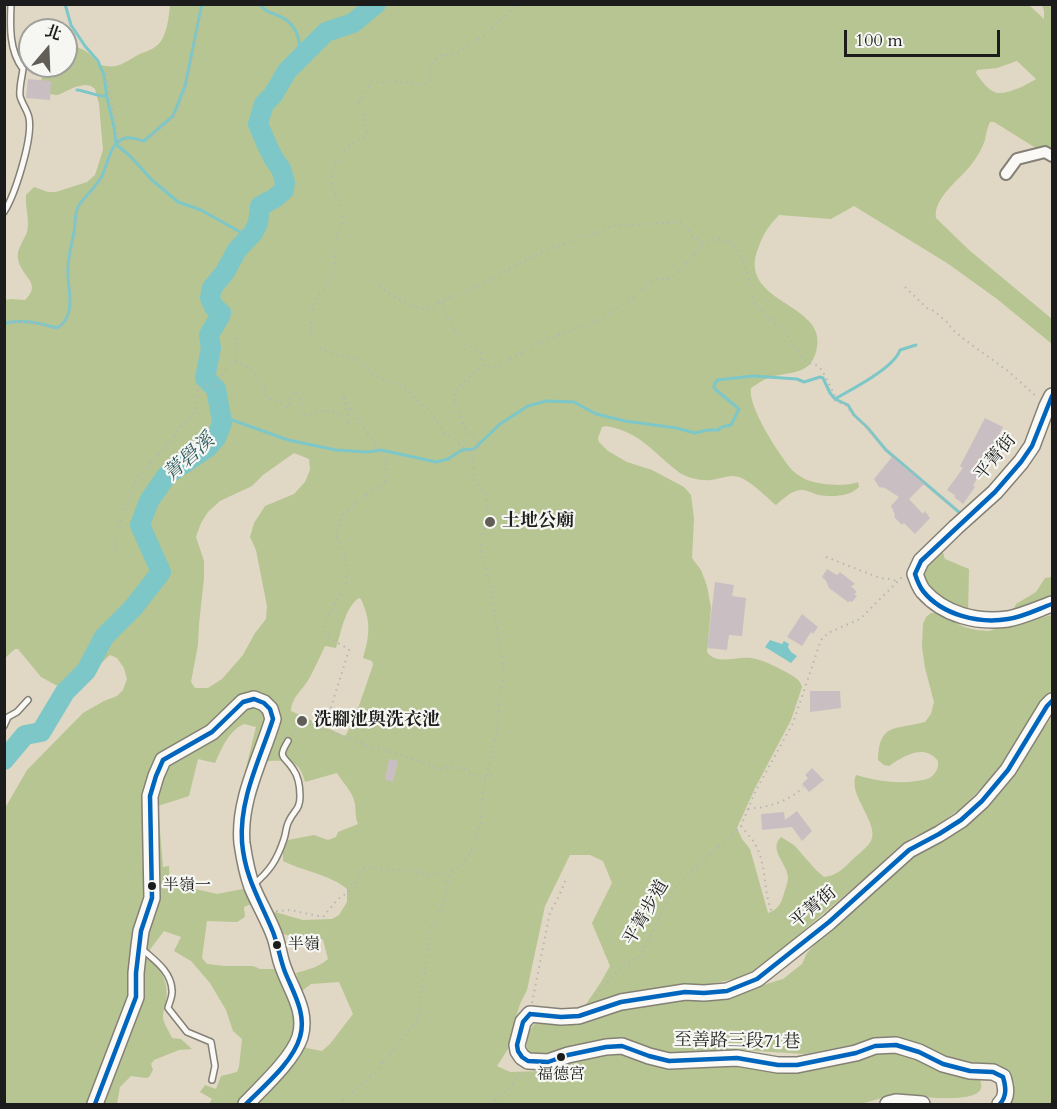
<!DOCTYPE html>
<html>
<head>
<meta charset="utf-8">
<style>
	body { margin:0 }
	#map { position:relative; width:1057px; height:1109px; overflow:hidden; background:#e0d8c4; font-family:Cardo,"Noto Serif TC",serif }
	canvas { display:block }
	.frame { position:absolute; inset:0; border:6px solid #1c1c1c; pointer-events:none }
	.north { position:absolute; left:18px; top:18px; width:60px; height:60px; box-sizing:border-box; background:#f6f6f2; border:2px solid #9f9f9c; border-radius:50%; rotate:19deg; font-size:16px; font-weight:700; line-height:24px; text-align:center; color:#1c1c1c }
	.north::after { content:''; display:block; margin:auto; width:21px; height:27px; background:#615e57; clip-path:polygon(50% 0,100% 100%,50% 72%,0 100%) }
	.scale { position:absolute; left:844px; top:30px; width:156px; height:27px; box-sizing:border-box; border:3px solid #1c1c1c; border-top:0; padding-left:8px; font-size:18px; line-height:21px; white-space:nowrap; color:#1c1c1c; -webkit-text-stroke:4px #f6f6f2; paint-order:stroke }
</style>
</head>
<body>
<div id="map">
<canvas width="1057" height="1109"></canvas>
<div class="frame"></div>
<div class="north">北</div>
<div class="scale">100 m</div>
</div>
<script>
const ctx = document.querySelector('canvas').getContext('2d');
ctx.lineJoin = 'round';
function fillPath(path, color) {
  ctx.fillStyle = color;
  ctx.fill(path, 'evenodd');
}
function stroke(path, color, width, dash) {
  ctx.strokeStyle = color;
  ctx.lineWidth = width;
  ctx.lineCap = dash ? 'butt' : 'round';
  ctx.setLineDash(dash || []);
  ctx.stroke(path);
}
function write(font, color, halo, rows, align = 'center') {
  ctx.font = font + ' Cardo,"Noto Serif TC",serif';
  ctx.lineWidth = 4.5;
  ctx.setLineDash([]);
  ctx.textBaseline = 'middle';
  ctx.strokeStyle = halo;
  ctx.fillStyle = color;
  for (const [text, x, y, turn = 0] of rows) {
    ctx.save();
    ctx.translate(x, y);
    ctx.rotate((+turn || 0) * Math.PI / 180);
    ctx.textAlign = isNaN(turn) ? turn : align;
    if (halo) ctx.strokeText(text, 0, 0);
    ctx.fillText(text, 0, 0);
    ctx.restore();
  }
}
fillPath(new Path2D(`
	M170,4H1028L1044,19V11L1042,5H1052V150L1050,152L1039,150L994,122H990C987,128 986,134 985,140C982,149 977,157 971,165C960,179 933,198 936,218L969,250L1052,319V344L997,299L947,263L854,206L831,219L779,215C768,227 765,231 759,246C734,303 826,302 817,347C816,353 814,359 810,364C801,374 783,373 771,377C764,379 757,384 751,388C747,406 780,456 792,470C796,474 803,478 807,480C820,485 846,487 858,482L859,487C850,497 831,497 819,495C813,494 806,489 800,490C791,491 783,499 776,505C766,497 751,481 739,477C730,474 720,479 711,480C701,481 688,478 680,473C657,456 644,436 615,428C610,427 608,425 602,427L598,438L599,442L608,451L627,462L652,470L684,487L691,495L694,519L692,558L701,570L707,586L711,608L707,652C717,666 736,656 751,658C764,660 774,666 786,672C793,676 800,679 802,687L791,720L755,788L737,828L742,839L750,849L768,913C782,908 782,899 786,887C787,884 788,880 788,877C787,863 768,850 781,837L794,845L815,869L824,877C836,876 843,869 851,861C857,855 867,848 871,841C880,823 847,795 856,775C877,781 896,784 917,781C924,780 931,779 934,774C938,770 938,766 938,761C924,743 904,756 889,766L884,765L878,760C879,722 896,730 925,722L931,714L934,702L925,668L922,647L923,624L926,617L931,613H937L964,627L976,630L989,631L1009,625L1052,615V695L1000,770L960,809L933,828L911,838L895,850L867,876L760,968L734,979L582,1010L601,982L610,966L592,923L612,883L603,861L590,855H570L545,906L527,990L520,1004L511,1034L508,1049L497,1066L510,1072L542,1071L577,1059L615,1053L630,1056L841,1061L878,1053L895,1051L949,1074L968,1075L980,1080C993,1109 912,1094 892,1096C882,1097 870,1102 860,1104H209L212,1099L200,1092L205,1085L216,1089L221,1076L237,1072L239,1067L242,1039L233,1031L226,1010L210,983L191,961L174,951L181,937L164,931L145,956C161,969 169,980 166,1002C165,1006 163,1011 163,1016C163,1023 169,1031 172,1038L181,1039L192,1049L179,1050L154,1060L151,1064L153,1070L149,1077L146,1078L131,1076L120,1087L117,1104H5V808L27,770L83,713L104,701L117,696L123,690L127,679L124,668L117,658L110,655L98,666L89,679L75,688L63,689L41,677L18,649H15L5,658V300L11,299L25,300C43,283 21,277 18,259C16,249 24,241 27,232C30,220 25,207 26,195L34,187L48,192H56L87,182L95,175L103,150L99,104L95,89L91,86L85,85L75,87L58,95L48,94L41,84L43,66H66V43C83,49 88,50 99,65C120,69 121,64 138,55C143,52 150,51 155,47C167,40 169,17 170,4ZM1017,61L1036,79C1027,85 1008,94 998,93C989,92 980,79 976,73L977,70L997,68ZM294,453L309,459L310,470L305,482L294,494L265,506L254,523L250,537L256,550L267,606L266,619L255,633L243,655L222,679L208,688H195L191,682L198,645L199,624L204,578V561L196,537L201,523L208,512L220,501L252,486L263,475ZM359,598L361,599C371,621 370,635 363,658L372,661L373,665L353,723L345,736L291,711C292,696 303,690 310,677C315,667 320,657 325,646L336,648C341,633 345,607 359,598ZM244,724L256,727L236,809L247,814L265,761C287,761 299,757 305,782L337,773C343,783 353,792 355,804C356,811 355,817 358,824L338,832L336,837L328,840L314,835L288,840L283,852V861C303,871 331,875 347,889V902L339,915L332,919L303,920L275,912L271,915L278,932L292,937L323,940L328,959C319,967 307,970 296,973L302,991L311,984L339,982L353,1014L330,1044L322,1051L306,1048L301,1045L288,987L277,969H260L253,966H225L207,964L202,958L207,921L237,922L245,917L244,907L254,903L248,888L217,894L170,883L169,866L163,867L158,806L189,796L198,759L215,763C222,748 228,731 244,724Z
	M942,550L945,559L969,569L968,615L947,606L921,579C924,566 933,559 942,550Z
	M1052,577V599L1016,612L1014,609L1016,604L1036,592L1045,578Z
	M1052,717V1104H1007L1012,1088V1075L983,1064L948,1059L910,1041L890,1038L805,1054L741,1050L678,1055L655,1051L534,1055L528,1051C525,1039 526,1032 535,1024L624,1006L734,994L783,979L802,964L807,953L823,935L900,865L929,848L948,834L1028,750Z`), '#b6c592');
fillPath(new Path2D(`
	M770,640L782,644L784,641L789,644L788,647L791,652L797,656L791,663L765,647Z`), '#7dc7c8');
stroke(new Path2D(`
	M65,4L71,25L85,46L98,61L104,75L107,98L114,127L116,143
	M260,4C266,14 276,13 285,19C300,30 302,45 297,62
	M77,90C87,91 98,97 106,96
	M118,146L130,156L152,180L178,202L201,210L249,237
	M4,323C24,319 38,323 57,328C78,316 67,289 68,269C68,257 72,244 74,232C76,223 74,213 79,205C86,195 96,187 102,176C108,164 110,141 126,138C131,137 139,140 144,141L173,116L185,86L202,4
	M835,399C852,389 894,368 900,350L916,345
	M221,416L288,440L336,450L367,452L381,450L436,462L448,459L462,450L474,449L500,424L528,406L546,401L574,402L596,414L625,421L676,428L695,433L708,430H718L722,427L731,425L739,409L715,389L714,386L717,380L753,376L797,379L804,382L820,377L823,378L830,393L835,399L848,405L854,415L867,427L886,450L960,513`), '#7dc7c8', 3);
stroke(new Path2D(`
	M4,760L25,735L41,732L65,692L86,671L104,637L133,608L161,572L140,525L149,501L167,475L207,448L216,438L222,423L221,416L216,389L205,378L211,348L209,335L220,316L221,313L214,307L210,298L212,288L225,272L237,250L253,233L258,223L260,206L275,198L284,190L285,182L281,169L274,159L267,145L258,124L264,104L273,95L287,71L326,32L353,23L376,4`), '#7dc7c8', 20);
fillPath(new Path2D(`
	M28,79L51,81L50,100L26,98Z
	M985,418L1003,427L973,486L975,487L963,504L954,497L956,496L947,490L963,468L960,466Z
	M892,457L924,484L909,499L923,514L925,511L930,518L915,534L904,523L902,525L894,517L895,515L891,506L899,497L885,488L879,487L874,479Z
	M827,569L837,575L840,572L855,584L851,586L857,592L854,594L857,596L852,602L850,601L848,602L829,588L826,581L822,577Z
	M715,582L734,585L732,596L746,598L742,636L729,635L727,650L707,648Z
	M802,614L818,627L813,634L811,632L802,646L787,637Z
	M810,691H840L841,708L810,712Z
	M389,759L398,761L393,782L385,780Z
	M812,768L824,780L809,792L802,784L808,778L805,775Z
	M797,811L812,831L802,841L792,827L762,830L761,814L784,812L785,820Z`), '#c9bfc2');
const lane = new Path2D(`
	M4,212C15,195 33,138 29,118C28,111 22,104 20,96C19,88 22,77 23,69C9,51 10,26 11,4
	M4,726L8,717L17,712L28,700
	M253,885C270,871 277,860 284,839C286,833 286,826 289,821C294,810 300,810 300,796C300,787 298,776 293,769C284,755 277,759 288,741
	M142,949C154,960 171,971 172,990C173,996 169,1003 168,1008L187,1032L211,1042L215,1066L212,1080`);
const street = new Path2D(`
	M1006,174L1017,159L1045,152L1052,156`);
const secondary = new Path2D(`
	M1052,396L1047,406L1032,446L1021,462L995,492L956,527L921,561L915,574C917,579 919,586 923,591C944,615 977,623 1008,619C1023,616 1038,609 1052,604
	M95,1104L136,997V973L139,946L141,931L152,898L150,796L156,776L163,760L212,732L243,702L254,699L264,703L270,709L273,719C261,759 238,800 242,843C244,857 247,873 252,887C259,904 269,920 275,937C278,946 279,955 282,964C290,989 308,1010 300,1037C293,1059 262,1087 246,1104
	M888,1104L896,1102L922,1104
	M1000,1104C1008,1097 1006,1087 1003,1077L993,1072L970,1071L943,1064L919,1052L896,1045L875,1046L856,1053L797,1065H778L737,1058L669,1061L649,1056L622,1046L606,1047L568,1055L548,1062L528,1061L522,1057L518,1051L517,1045L523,1022L530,1014L561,1017L579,1016L621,1002L685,992L704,993L727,991L757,979L829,922L909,850L939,834L961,820L982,801L1008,770L1047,706L1052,701`);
stroke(lane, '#848076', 8);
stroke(street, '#848076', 14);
stroke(secondary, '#848076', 18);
stroke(new Path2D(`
	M520,4L512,9L485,35L457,53L437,57L430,68L431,79L426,84H415L396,81L383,83L371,82L359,103L367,131L363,138L356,141L344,151L333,169L332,187L342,209V225L336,237L334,275L326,288L317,296L314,304L311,322L312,341L323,350L354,359L364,365L371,374L407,389L422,405L430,410L445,434L469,451L479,448V443L465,428L454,399L455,390L483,365L480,352L463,342L447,318L441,301L482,284L537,254L613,226L682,222L694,238L705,243L719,239L733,243L743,259L755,304L788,336L806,362L816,365L822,370L835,396L834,400L847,406L851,413L867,428L886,451L957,511
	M106,74L120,143
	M375,282C385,292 414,311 428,309C432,308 437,303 441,301
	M905,287L927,308L934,311L948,323L952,329L965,340L1008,371L1038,398
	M4,323C26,320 37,324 57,329C79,317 69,289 69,270C69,256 74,243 76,229C76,223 76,217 78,211C81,201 96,188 102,178C109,166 110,143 126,140C131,139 139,141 144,142L174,116L177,112L186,87L192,61L196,35L203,4
	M237,337L235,361C240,365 244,365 249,368C259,375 264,389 269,399L278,401L288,408L291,396L294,391L300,400L304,415L309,416L315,411H333L350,424L343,395C349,406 356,418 364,429C379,449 392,455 384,485C374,487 346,510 341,519C339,524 338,529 336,534C342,549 350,567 346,583C342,596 319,624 326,634C332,642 343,644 349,650L328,717L313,725
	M483,365L497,368L533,345L605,317L631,299L648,283L658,279H669L684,267L704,244
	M469,451L472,453L474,480L486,495L489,517L479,541L491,590L504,674L499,696L498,724L482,795C485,810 481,825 474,839
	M114,551L122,516L133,486L141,473L172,440L181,426L193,415L196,409L198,389L203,385L216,388L224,371L235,361
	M826,557L880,578L889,579L897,581
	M292,736L300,724H308L333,733L349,738L362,744L398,754L440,769L448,767L465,769L480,779L495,774
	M748,809C768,807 789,802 803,787
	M741,826C746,833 753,839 756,846C767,866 763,892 772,912C785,916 795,920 794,935
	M276,911L290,910L323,917L338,899L354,888L356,879L360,875L361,869L372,867L382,870H397L404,868C413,872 421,872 430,876L442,873L445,875V883H448
	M595,996L623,965L641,956L658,921L669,896L684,878L741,826L755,792L793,723L821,640L828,633L860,619L901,578L903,577
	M532,1003L550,912L559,896L566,879
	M338,1104L376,1072L418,1019L430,934V929C437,919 442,907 446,895C448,889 448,876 451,872C453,870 457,869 459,867C465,860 472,852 474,843
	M490,1104L509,1089L521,1072`), '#b7b6b2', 2, [1.5, 4.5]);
stroke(lane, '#faf9f6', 5);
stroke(street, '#faf9f6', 10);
stroke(secondary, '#faf9f6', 15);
stroke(new Path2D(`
	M1052,396L1032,446L1021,462L995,492L921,561L915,574C917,580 919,586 923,591C942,615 979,624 1008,619C1023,617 1038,609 1052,604
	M530,1014L561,1017L579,1016L621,1002L685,992L704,993L727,991L757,979L829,922L909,850L939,834L961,820L982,801L1008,770L1047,706L1052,701
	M530,1014L523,1022L517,1045L518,1051L522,1057L528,1061L548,1062L568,1055L606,1047L622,1046L649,1056L669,1061L737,1058L778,1065H797L856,1053L875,1046L896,1045L919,1052L943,1064L970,1071L993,1072L1003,1077C1006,1087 1007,1096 1000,1104
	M95,1104L136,997V973L141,931L152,898L150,796L156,776L163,760L212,732L243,702L254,699L264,703L270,709L273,719C260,759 239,799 242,842C245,878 260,900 273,932C278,945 280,959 285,972C293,992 307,1014 300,1037C293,1062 264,1086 246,1104`), '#0065bd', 4.5);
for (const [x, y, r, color] of [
	[490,522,6,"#615e57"],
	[302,721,6,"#615e57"],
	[152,886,5,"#1c1c1c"],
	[277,945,5,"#1c1c1c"],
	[561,1057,5,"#1c1c1c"]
]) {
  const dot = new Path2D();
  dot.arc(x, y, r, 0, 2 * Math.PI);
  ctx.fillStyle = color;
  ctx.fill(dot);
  stroke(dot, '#f6f6f2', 2);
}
write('16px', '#1c1c1c', '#f6f6f2', [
	["半嶺一",163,886],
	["半嶺",288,945],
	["福德宮",561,1075,"center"]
], 'left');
write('18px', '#1c1c1c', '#f6f6f2', [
	["平菁街",996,458,-51],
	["平菁街",814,908,-40],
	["平菁步道",647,913,-60],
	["至善路三段71巷",737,1042,1]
]);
write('bold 18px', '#1c1c1c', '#f6f6f2', [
	["土地公廟",502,522],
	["洗腳池與洗衣池",314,721]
], 'left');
write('italic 20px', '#325e61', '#f6f6f2', [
	["菁礐溪",190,458,-42]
]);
</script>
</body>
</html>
